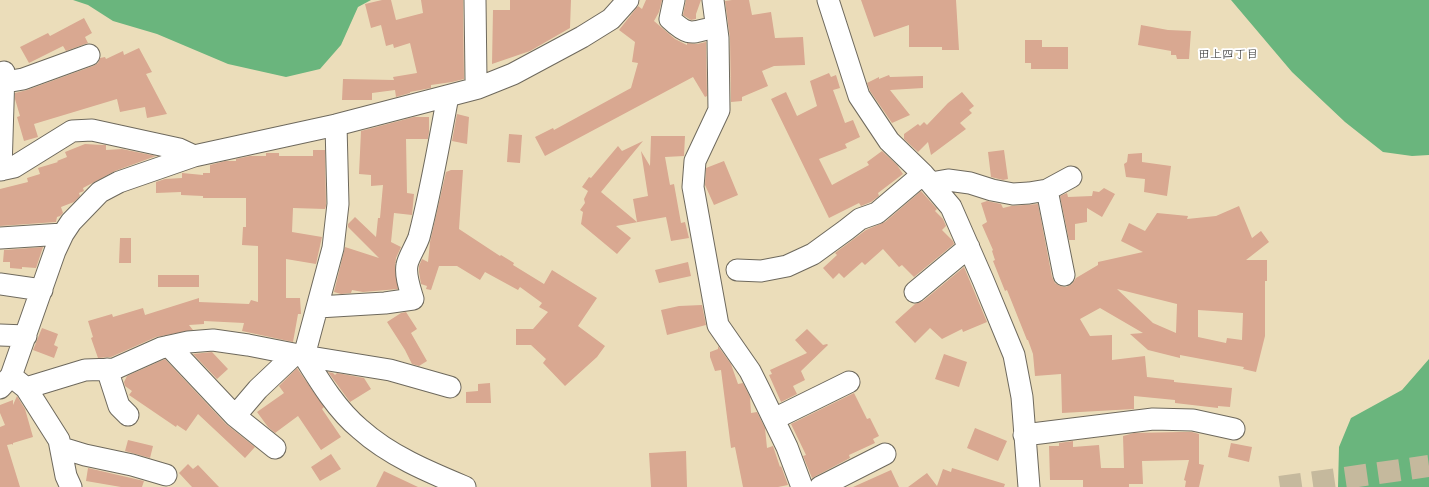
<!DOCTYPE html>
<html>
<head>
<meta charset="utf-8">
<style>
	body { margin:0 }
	canvas { display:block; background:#ebddba }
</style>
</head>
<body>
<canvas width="1429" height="487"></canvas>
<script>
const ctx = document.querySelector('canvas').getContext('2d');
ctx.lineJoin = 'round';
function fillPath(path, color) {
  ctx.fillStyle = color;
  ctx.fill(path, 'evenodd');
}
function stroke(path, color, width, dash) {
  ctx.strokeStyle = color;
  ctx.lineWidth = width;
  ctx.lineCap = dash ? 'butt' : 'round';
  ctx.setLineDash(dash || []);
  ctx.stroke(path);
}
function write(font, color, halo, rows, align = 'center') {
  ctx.font = font + ' Mali,"Klee One",sans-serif';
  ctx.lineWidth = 4;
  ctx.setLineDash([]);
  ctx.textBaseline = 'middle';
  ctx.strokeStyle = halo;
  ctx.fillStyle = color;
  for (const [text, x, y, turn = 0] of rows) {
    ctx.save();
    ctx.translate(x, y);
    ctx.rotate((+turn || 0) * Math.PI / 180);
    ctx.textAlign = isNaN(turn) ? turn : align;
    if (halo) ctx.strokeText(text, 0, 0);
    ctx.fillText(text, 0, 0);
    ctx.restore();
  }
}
fillPath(new Path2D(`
	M73,0H371L358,7L341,45L320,69L286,77L228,64L157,34L113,21L88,5Z
	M1231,0H1429V155L1412,156L1383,152L1345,122L1292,72Z
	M1429,359V487H1338L1339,447L1351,418L1402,390Z`), '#6ab57d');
fillPath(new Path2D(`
	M382,0H391L396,20L423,13L421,0H463L464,79L452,82L431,85V88L410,92V93L396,97L395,90L372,93V100H342L343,79L394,80L393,77L417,73L410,43L394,48L393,44L386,46L381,25L371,28L365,4Z
	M510,0H571L570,28L530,51L492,64L493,10H510Z
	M646,0H662L659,12L654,21L675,39L687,45V43L697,44L706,42L707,96L705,97L693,77L545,156L535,137L553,128L554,130L631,88L638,63L632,62L635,42L619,30L638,6L642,9Z
	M686,0H701L696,14V19L691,20L683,15Z
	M732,0H749L752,15L771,12L775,38L803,37L805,65L774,66L762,71L768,86L742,97V101L731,102L730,38L725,1Z
	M861,0H956L959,50H942V47H909V25L874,37Z
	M84,18L92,33L85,37L88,43L66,51L63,46L29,63L20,47L48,33L50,36Z
	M1141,25L1168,30L1191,31L1189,59H1177L1176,55H1171V51L1138,45Z
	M1025,40H1042V47H1068V69H1031V63H1025Z
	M139,48L152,72L146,74L167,114L147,118L145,107L120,112L117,99L34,124L38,137L24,141L17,117L20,116L15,99V93L27,90L93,66L98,63L100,58L105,57L106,59L123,51L124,55Z
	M829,73L831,77L836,75L840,88L833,90L845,123L853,120L860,137L845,144L847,148L819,159L832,185L869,165L867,162L882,151L897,165L903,174L878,193L879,196L871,202L861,206L859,203L829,218L771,99L786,92L797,116L817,106L810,81Z
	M889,75L890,77L923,76V88L890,90L910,115L892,123L870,91L867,83L879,77V79Z
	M962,92L974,106L969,110L972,113L960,123L966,129L931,155L928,142L918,152L904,139V134L918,124L920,126L924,122L927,125L948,103Z
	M457,114L469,117L467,144L452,141Z
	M414,117H429V132L428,139H406L407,193L414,194L412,215L394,213L391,242L401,247L396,258L395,268L398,289L363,292L352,290L351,293L341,294L334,292L345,247L379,258L348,227V224L355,217L376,237L378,218H380L383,185L371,186V175L359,174L361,131Z
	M509,134L522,135L520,163L507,162Z
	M651,136H685L684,156L665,157L670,185L674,184L681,223L685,222L689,238L671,241L666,217L616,226L631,238L617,254L581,224L583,212L580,210L585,203L584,199L588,191L582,187L589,177L591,178L618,146L622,151L643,141L601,192L637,222L633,199L648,196L641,151L650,166Z
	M85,144L102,145H106V150L122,149L156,156L115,171L83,188L84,191L79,193L80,196L74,202L61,207L63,213L60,216L57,217L56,222L0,226V189L28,182L27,178L40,174L38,168L58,162L57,161L67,157L65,152Z
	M313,150H325L326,206L325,209L293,208L292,232L322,237L316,264L286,259V298H300L301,314H298L293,342L242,331L244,323L204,321V324L189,325L193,330L156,337L111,357L98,358L91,338L93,337L88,321L112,314L113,317L143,308L145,315L199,298V302L249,304L251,300L258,302V246L242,245L243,227H246V198H203V196L181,195V192L156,193V182L165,179L182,178V173L203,175V173H210V165L225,161H236V159L250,156H266V153H279V156H313Z
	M1004,150L1008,179L1003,180L991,177L988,152Z
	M1142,153V162L1171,166L1167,196L1144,192L1145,179L1126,177L1124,164L1127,162L1128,154Z
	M724,161L738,195L714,205L705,185L706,168Z
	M451,170H463L459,229L500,256L501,255L514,263L513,265L544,284L552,270L597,298L578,326L605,346L597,357L565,386L543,363L546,359L531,345H516V329H533L548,312L539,307L542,303L520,287L518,290L485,272L480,280L457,266H439L431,290L426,289L427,286L421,284L419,272V266L422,259L428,262L430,242L446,172Z
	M1104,188L1115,194L1102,217L1087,208V222L1075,224V240H1069L1060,196L1067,193L1068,197L1092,196L1093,191L1099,192Z
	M921,191L937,209L935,211L943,219L946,226L942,230L953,241L954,244L914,277L902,265L899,267L883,249L865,265L862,262L844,278L839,273L833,279L823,268L837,255L835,253L866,230L885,222Z
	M987,201L1001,204L1003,208L1011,206L1038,204L1052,277L1055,283L1060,286L1066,287L1072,284L1076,278L1098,265V262L1143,252L1121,241L1129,223L1145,231L1157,213L1188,216L1187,219L1216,216L1239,206L1252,238L1261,231L1269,242L1246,260H1267V281H1265V336L1256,372L1243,369L1244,367L1180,355V358L1148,350L1130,334L1143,333L1100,308L1080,319L1090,336L1112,335V360L1145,356L1147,377L1174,380V382L1232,388L1230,407L1218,406V408L1175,403V400L1134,396V409L1062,413L1061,374L1035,376L1033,354L1028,340H1027L1007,290L1005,291L993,261L995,260L992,251L993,250L982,225L987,222L981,203ZM1117,289L1177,304L1176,333L1153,323ZM1198,310L1243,313L1242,340L1227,338L1226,343L1198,337Z
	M120,238H131V263H119Z
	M43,247L36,268L22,267V269L10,268V262H3L4,250Z
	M688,262L691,276L659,283L655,270Z
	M964,267L987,322L963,332L962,329L942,339L930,328L915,343L895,322L915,304L923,301Z
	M158,275H199V287H158Z
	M702,305L706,325L667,335L661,310L679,306Z
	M406,312L417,329L411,333L427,361L419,366L412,364L405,350L387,322L401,313Z
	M42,328L58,334L54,345L58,347L54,358L33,350Z
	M807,329L823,345L827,344L828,345L801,371L805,380L793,386L797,394L781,402L769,375L772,374L770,370L807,353L795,340Z
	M718,346L731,364L738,384L743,383L750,397L751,413L757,412L765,428L767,448L773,446L780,467L781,466L788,485L778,487H743L735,447L731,448L721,370L715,371L710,357V352L718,349Z
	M212,352L228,369L217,379L193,354Z
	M944,354L967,362L959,387L935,379Z
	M165,359L226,424L255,447L245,458L198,414L186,431L177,425L176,427L129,395L132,391L125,386L124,382L127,376Z
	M297,368L324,407L322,409L341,437L321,450L298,416L275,433L268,427L257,412L284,393L279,386Z
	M328,372L333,373L335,375L337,373L364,378L371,389L350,402Z
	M490,383L491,403H466V392L478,391V384Z
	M854,393L867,419L870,418L879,436L873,439L875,443L849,455L850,458L812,478L803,456L806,455L791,424Z
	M17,396L25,409L33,437L13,443V445L12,444L7,445L20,487H0V427L5,425L0,413V405L13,400V405Z
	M975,428L1007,441L998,461L967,448Z
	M1180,432H1192L1199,434V464L1204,465L1199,487H1185L1186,481L1184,480L1189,460L1142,461L1143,484H1129V487H1083V480H1050L1049,446H1059V443L1073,441V447L1099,445L1101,468H1124L1123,436L1134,433Z
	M128,440L153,446L150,458L125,451Z
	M1231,443L1252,447L1249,462L1228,457Z
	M686,451L687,487H651L649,453Z
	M331,454L341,469L320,481L311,467Z
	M188,464L193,469L198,465L219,487H192L179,473Z
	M88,468L144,481L142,487H121L86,481Z
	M952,468L1005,484L1004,487H908L927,473L937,486L943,469L951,472Z
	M891,470L899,487H853Z
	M384,471L418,487H376Z`), '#d9a891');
stroke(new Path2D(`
	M1280,487L1429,466`), '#c5b99d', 22, [22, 11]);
const minor = new Path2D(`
	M475,0L476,79L478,88
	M674,0L670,19C690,38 692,32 716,27
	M713,0L718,38L719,110L695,161L693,187L718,325L750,371L760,391L787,447L802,487
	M828,0L859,96L889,141L923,174L951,207L983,280L1014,355L1022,397L1029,487
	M0,83L23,79L89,55
	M336,125L338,204L333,248L304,356C320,382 337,410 360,429C390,456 429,472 465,487
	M0,170L14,167L72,131L92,130L179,149L194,156
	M1,170L4,72
	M931,183L948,180L970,183L992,190L1013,194L1029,193L1047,190L1071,177
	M1047,190L1064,275
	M0,238L63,234
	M737,270L761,271L787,266L813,254L846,230L860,219L877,213L923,174
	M0,284L42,290
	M915,292L969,247
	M318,307L385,303L413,299C410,289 405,275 407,265C408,258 416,246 419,237C431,191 439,143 448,96
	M0,335L26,336
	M169,346L235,416L275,448
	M107,369L119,406L128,415
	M11,376L26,388L85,370L114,369L161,348L188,342L213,340L248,345L304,356L390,370L450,387
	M0,388L11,376L55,251L63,234L71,222L100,192L119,182L194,156L336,125L478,88L513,74L582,37L611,19L628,0
	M26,388L59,440L66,476L71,487
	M235,416L258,389L294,355
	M774,419L849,382
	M1024,435L1153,419L1193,420L1234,429
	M62,448L85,455L132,465L166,475
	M820,487L885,454`);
stroke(minor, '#6e695d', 23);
stroke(minor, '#fff', 21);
write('12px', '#2b2b2b', '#fff', [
	["田上四丁目",1228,54]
]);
</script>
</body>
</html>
